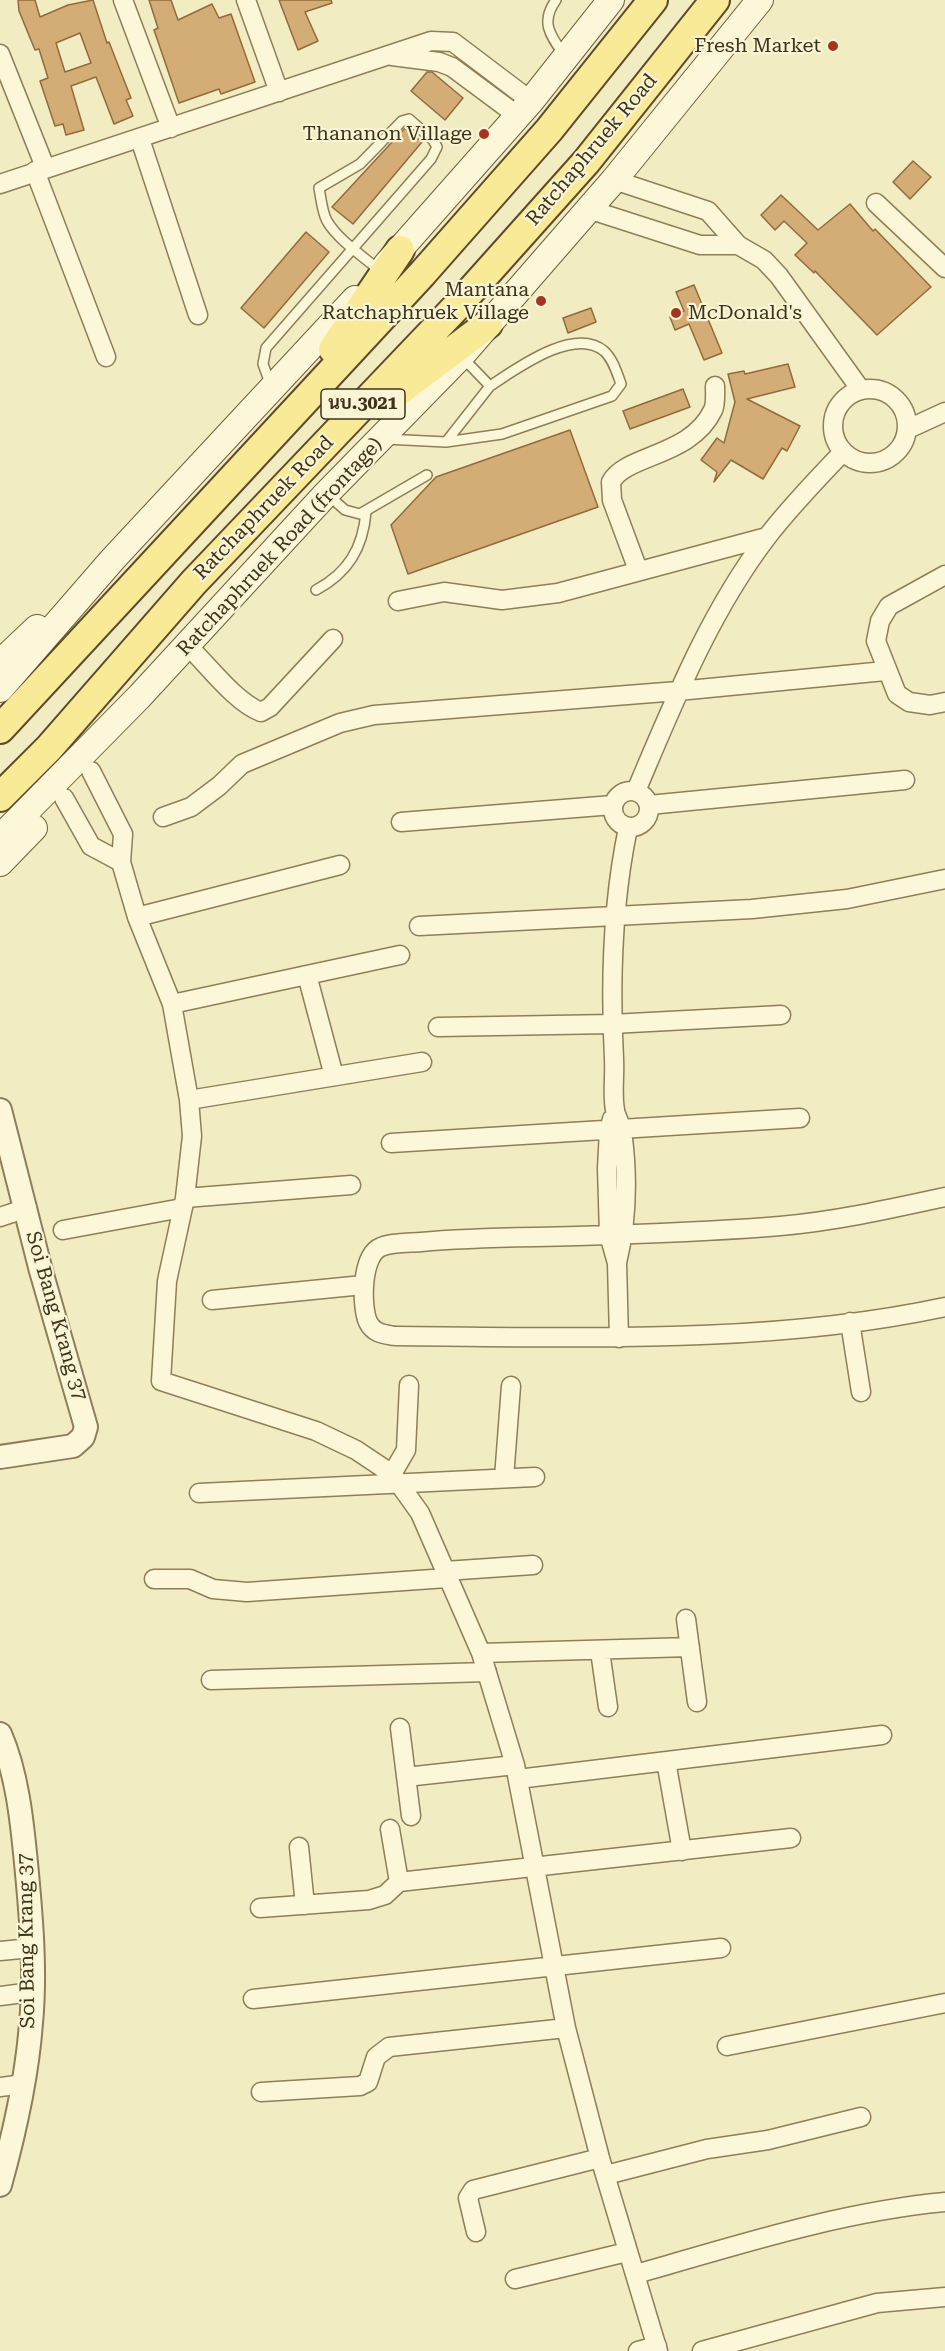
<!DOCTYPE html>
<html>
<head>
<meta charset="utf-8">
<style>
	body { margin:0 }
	canvas { display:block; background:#f2ecc3 }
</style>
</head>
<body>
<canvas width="945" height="2351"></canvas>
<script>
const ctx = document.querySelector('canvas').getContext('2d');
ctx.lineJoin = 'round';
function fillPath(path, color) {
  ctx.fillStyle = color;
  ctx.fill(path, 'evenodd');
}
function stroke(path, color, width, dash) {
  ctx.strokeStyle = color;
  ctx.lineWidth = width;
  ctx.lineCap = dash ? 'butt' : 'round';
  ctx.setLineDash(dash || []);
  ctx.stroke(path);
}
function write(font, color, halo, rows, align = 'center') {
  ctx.font = font + ' "Roboto Serif",Sarabun,serif';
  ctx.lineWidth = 4.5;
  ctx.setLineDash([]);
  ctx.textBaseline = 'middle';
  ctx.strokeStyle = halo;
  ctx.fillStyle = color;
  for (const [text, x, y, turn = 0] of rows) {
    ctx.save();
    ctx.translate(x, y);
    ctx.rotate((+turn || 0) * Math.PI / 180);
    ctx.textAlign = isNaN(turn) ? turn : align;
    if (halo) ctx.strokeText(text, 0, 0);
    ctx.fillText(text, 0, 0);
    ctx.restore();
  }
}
const building = new Path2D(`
	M18,0H35L40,17L68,5L93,0L107,43L109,42L131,98L126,100L133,116L114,124L96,77L71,86L84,130L66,135L63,124L55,126L40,81L48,78L39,49L35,50L19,11ZM80,33L91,63L65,72L56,43Z
	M149,0H171L178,20L212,4L219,18L231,14L255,82L221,94L219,89L179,103L154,30L158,28Z
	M279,0H331L332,3L305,12L318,41L298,50Z
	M427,72H432L463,98L445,120L411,91Z
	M405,128L422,142L353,224L332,207Z
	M913,161L931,177L910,199L893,182Z
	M781,195L818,230L850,204L873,231L875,229L931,287L877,335L815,271L814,273L795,255L807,243L784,221L775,230L761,215Z
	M306,232L329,252L264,328L241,308Z
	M694,285L722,353L704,360L689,324L675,330L670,317L684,311L676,292Z
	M591,308L596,322L568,333L563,318Z
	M788,364L795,387L747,399L800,426L787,451L782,448L763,479L731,460L714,482L717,472L701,460L717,438L724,443L735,402L728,374L744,371L745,374Z
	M683,389L690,407L630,429L623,411Z
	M570,430L598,507L408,574L391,525L436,477Z`);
fillPath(building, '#d4ac76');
stroke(building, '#916b3b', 1.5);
const service = new Path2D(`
	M556,0C540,22 550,35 564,55
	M271,386L263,364L266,348L431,159L437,147L433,140L409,119L402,121L360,164L319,188C321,198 322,212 327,221C338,240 364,257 380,271
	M385,439L446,442L502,434L612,396L621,384C617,373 613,359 604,351C574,326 516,369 490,386L463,358
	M446,442L490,386
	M327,494L345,510L360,514L427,475
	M316,590C348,573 363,548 366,512`);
const minor = new Path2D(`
	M123,0L171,128
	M246,0L279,92
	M0,54L45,167
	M392,56L439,62L452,67L518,116
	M140,139L198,315
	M35,171L106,357
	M614,180L708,211L738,245L764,260L779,276L861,390
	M0,184L431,41L453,42L531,101
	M876,203L945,268
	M588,209L700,245H738
	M833 426a37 37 0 1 1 74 0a37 37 0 1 1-74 0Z
	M908,429L945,412
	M638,570L612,500L611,482C626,454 691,457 713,410C716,404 715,393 715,386
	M945,575L889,606L880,621L876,641L897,694L909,702L930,705L945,702
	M398,601L444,592L502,600L558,593L767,537
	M187,645C208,665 235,702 261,712L270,707L333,639
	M91,771L123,834L121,862L137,917L172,1004L189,1100L192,1136L185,1198L167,1281L161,1381L316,1431L356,1450L392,1474L420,1513L481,1653L515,1765L566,2028L600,2158L658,2351
	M613 809a18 18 0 1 1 36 0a18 18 0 1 1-36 0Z
	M636,791C673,704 709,613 767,537C790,507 817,479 843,452
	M64,798L91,846L121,862
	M649,805L905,780
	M163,817L191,807L219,786L242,764L340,723L374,715L678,691L885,671
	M401,822L613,805
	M137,917L340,865
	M419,926L752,909L847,899L945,879
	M307,975L334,1076
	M172,1004L400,955
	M438,1027L612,1024L781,1015
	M189,1100L422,1062
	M612,1119L609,1131L607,1168L609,1235L617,1263L619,1338
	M391,1143L800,1118
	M945,1197C890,1209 836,1221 780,1226C723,1231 665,1233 607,1235C545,1238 483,1236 421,1242C409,1243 392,1242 381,1247C361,1255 361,1306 368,1322C374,1334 384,1334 395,1336C576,1337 768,1345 945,1307
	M185,1198L351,1185
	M0,1217L27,1208
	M63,1230L182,1208
	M617,1263C627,1221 628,1174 622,1131C621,1124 616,1117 615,1110C612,1094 615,1076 614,1059C610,982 612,904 628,828
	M212,1300L363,1285
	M850,1322L861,1392
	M392,1474L406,1450L409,1385
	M504,1478L511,1386
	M199,1493L535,1477
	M445,1571L533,1565
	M154,1579H190L213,1589L247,1592L447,1578
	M686,1619L697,1702
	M600,1651L608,1707
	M481,1653L690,1647
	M211,1680L487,1672
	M400,1728L411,1816
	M666,1761L682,1851
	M406,1777L515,1765
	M518,1779L882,1735
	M390,1829L399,1882
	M299,1847L305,1905
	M260,1908L369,1900L385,1895L399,1882L791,1838
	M0,1951L31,1948
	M0,1996L32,1992
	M253,1999L721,1948
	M727,2046L945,2003
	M0,2087L24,2084
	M261,2092L360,2086L368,2082L376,2057L389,2047L566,2028
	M606,2175L707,2149L768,2140L861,2117
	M476,2232L468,2198L473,2190L600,2158
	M636,2274C738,2245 839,2212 945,2202
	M515,2279L627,2252
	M638,2351L657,2346
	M702,2351L877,2303L945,2297`);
const tertiary = new Path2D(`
	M0,1110L41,1271L86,1427L83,1437L73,1446L0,1457
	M0,1734C17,1773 22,1821 26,1863C31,1915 36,1971 31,2023C27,2078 15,2131 0,2185`);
const secondary = new Path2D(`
	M386,265L531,101L611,0
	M0,663L37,628
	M0,689L113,559L355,299
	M0,838L139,697L326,494L461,356L614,180L760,0
	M0,863L34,828`);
const primary = new Path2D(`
	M333,349L400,250
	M382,404L488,324
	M0,729L422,274L549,130L653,0
	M0,797L49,748L194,582L459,304L586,162L715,0`);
stroke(service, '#8f7e58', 12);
stroke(minor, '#8f7e58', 21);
stroke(tertiary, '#8f7e58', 26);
stroke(secondary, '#715f3b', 28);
stroke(primary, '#5d4b2c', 32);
stroke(service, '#fcf7d8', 9);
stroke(minor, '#fcf7d8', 18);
stroke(tertiary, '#fcf7d8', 22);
stroke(secondary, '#fcf7d8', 26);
stroke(primary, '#f9ea98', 28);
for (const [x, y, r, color] of [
	[833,46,6,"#a43621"],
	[484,134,6,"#a43621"],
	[541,301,6,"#a43621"],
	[676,313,6,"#a43621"]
]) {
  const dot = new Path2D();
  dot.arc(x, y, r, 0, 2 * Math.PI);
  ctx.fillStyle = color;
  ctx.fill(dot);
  stroke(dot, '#f9f4d4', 2);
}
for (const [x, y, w] of [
	[363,404,84]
]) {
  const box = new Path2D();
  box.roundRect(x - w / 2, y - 15, w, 30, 4.5);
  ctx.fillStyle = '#f9f4d4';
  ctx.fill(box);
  stroke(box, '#3e321d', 1.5);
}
write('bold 18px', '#3e321d', null, [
	["นบ.3021",363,404]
]);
write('20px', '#3e321d', '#f9f4d4', [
	["Fresh Market",821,46],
	["Thananon Village",472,134],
	["Mantana",529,290],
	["Ratchaphruek Village",529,313],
	["McDonald's",688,313,"left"]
], 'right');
write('20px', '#3e321d', '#f9f4d4', [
	["Ratchaphruek Road",592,150,-50],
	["Ratchaphruek Road",264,508,-46],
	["Ratchaphruek Road (frontage)",280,547,-47],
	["Soi Bang Krang 37",56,1316,74],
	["Soi Bang Krang 37",27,1941,-91]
]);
</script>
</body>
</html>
